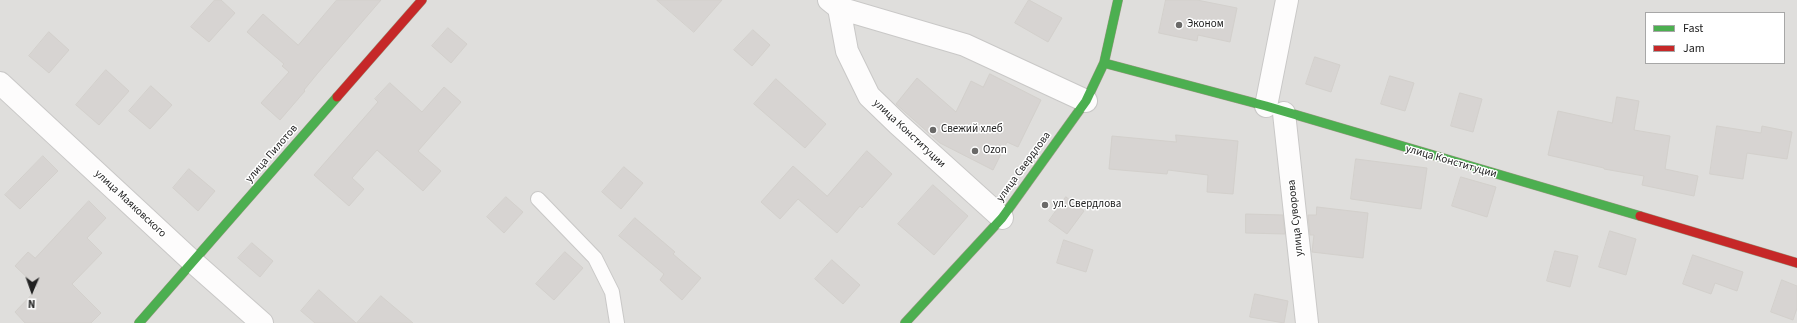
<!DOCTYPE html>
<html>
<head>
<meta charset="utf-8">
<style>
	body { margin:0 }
	#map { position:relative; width:1797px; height:323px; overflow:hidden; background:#f0eeeb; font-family:"Source Sans 3",sans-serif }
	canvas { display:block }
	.legend { position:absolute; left:1645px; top:12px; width:140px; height:52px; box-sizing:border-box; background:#fff; border:1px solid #a7a7a7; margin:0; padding:5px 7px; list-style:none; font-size:12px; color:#222 }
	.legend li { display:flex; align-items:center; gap:8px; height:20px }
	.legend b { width:20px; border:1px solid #a7a7a7 }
	.north { position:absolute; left:12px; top:271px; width:40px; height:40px; -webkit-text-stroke:3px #fff; paint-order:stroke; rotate:182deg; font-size:11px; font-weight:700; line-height:16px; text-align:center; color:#222 }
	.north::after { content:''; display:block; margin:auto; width:14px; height:18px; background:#222; clip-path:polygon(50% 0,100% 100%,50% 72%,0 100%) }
</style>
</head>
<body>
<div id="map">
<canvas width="1797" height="323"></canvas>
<ul class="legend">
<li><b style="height:5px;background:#4caf50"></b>Fast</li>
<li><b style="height:5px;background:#c62828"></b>Jam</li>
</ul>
<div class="north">N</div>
</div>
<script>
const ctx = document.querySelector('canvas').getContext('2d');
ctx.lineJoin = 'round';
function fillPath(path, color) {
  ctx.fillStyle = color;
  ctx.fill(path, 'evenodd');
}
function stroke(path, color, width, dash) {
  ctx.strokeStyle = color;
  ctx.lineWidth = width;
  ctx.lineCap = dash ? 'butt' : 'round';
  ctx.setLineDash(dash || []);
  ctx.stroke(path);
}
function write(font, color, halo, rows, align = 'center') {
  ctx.font = font + ' "Source Sans 3",sans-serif';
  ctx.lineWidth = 3;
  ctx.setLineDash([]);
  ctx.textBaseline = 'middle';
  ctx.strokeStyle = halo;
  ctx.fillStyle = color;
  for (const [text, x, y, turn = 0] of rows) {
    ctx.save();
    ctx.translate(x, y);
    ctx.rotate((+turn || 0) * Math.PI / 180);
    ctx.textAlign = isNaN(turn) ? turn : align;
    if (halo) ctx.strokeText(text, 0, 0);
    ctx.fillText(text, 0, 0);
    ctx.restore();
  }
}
fillPath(new Path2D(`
	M0,0H1797V323H0ZM1646,13H1784V63H1646Z`), '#dfdedc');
const building = new Path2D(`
	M215,0H221L235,13L209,42L191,27Z
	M337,0H381L317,74L304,90L305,91L280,120L261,103L289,72L282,66L284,64L247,32L263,14L298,45Z
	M657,0H722L694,32Z
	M1029,0L1062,18L1048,42L1015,23Z
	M1166,0H1197L1237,8L1230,42L1198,35L1197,41L1159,33Z
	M448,28L467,44L451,63L432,46Z
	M753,30L770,45L752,66L734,50Z
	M49,32L69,50L49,73L29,56Z
	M1315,57L1340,65L1331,92L1306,84Z
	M106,70L129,91L99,125L76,105Z
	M990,74L1041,100L1018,147L1007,142L993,170L940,143L896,104L917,78L956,112L971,81L983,87Z
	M1390,76L1414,83L1405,111L1381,104Z
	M776,79L826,124L805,148L754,104Z
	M390,83L422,112L444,87L461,102L418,151L441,171L423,191L377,150L352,178L364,189L349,206L314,175L378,102L375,99Z
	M151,86L172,105L150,129L129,111Z
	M1460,93L1482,99L1473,132L1451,126Z
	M1617,97L1639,101L1634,130L1670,136L1665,169L1698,176L1694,196L1642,185L1644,176L1604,169V168L1548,155L1558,111L1612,123Z
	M1717,126L1761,133L1762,126L1792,132L1787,159L1747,153L1743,179L1710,174Z
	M1176,135L1238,141L1233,194L1207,192L1208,175L1168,170L1167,174L1109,169L1112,136L1176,142Z
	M867,151L892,174L862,208L860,206L837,233L798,199L780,219L761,202L793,166L827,196Z
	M43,156L58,171L20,209L5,195Z
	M1356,159L1427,168L1421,209L1351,199Z
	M624,167L643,183L621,209L602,192Z
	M189,169L215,191L198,211L173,188Z
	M1461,177L1496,187L1487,217L1452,206Z
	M933,185L968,216L934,255L898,224Z
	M506,197L523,212L504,233L487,217Z
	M1066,197L1084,211L1067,234L1049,221Z
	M89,201L106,218L87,238L102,253L72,284L101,313L91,323H25L15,312L38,288L15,266L28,252L35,258Z
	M1317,207L1368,213L1363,258L1312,252L1314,235H1310L1308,215H1316Z
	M1246,214L1283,215L1285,234L1246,233Z
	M635,218L675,252L673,254L701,278L682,300L660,280L664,274L619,236Z
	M1610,231L1636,239L1626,275L1599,267Z
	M1064,240L1093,250L1086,272L1057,263Z
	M252,243L273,261L260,277L238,258Z
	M1555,251L1578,256L1570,287L1547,281Z
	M565,252L583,268L554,300L536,284Z
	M1693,255L1743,272L1737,291L1715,283L1711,294L1683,284Z
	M832,260L860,285L843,304L815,279Z
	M1782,280L1797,286V308L1793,320L1771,312Z
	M319,290L356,323H315L301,311Z
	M1255,294L1288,301L1284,323L1250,317Z
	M381,296L413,323H357Z`);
fillPath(building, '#d7d4d2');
stroke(building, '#d3d0cc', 1);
const lane = new Path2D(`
	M538,199L595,258L612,292L617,323`);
const street = new Path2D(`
	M829,0L839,8L965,45L1086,101
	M839,8L847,51L869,96L898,124L1002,218
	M0,83L193,262L262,323
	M1266,106L1287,0
	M1284,113L1307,323`);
const fast = new Path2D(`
	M1104,63L1266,106L1640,216
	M139,323L337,97
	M905,323L1002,218L1086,101L1104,63L1118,0`);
const jam = new Path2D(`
	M337,97L422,0
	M1640,216L1797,263`);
stroke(lane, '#c9c8c7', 16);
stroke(street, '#c9c8c7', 24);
stroke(fast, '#999a82', 10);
stroke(jam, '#999a82', 10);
stroke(lane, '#fdfcfc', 14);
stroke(street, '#fdfcfc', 22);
stroke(fast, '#4caf50', 9);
stroke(jam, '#c62828', 9);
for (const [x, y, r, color] of [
	[1179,25,4,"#6a6968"],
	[933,130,4,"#6a6968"],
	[975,151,4,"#6a6968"],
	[1045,205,4,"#6a6968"]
]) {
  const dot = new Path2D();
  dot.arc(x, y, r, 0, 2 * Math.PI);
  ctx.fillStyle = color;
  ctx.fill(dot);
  stroke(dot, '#fff', 1.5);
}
write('11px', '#222', '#fff', [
	["Эконом",1187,25],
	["Свежий хлеб",941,130],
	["Ozon",983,151],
	["ул. Свердлова",1053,205]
], 'left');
write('11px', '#222', '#fff', [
	["улица Конституции",909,134,43],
	["улица Пилотов",272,154,-49],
	["улица Конституции",1451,162,16],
	["улица Свердлова",1024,167,-54],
	["улица Маяковского",130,204,43],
	["улица Суворова",1296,218,-96]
]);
</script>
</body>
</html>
